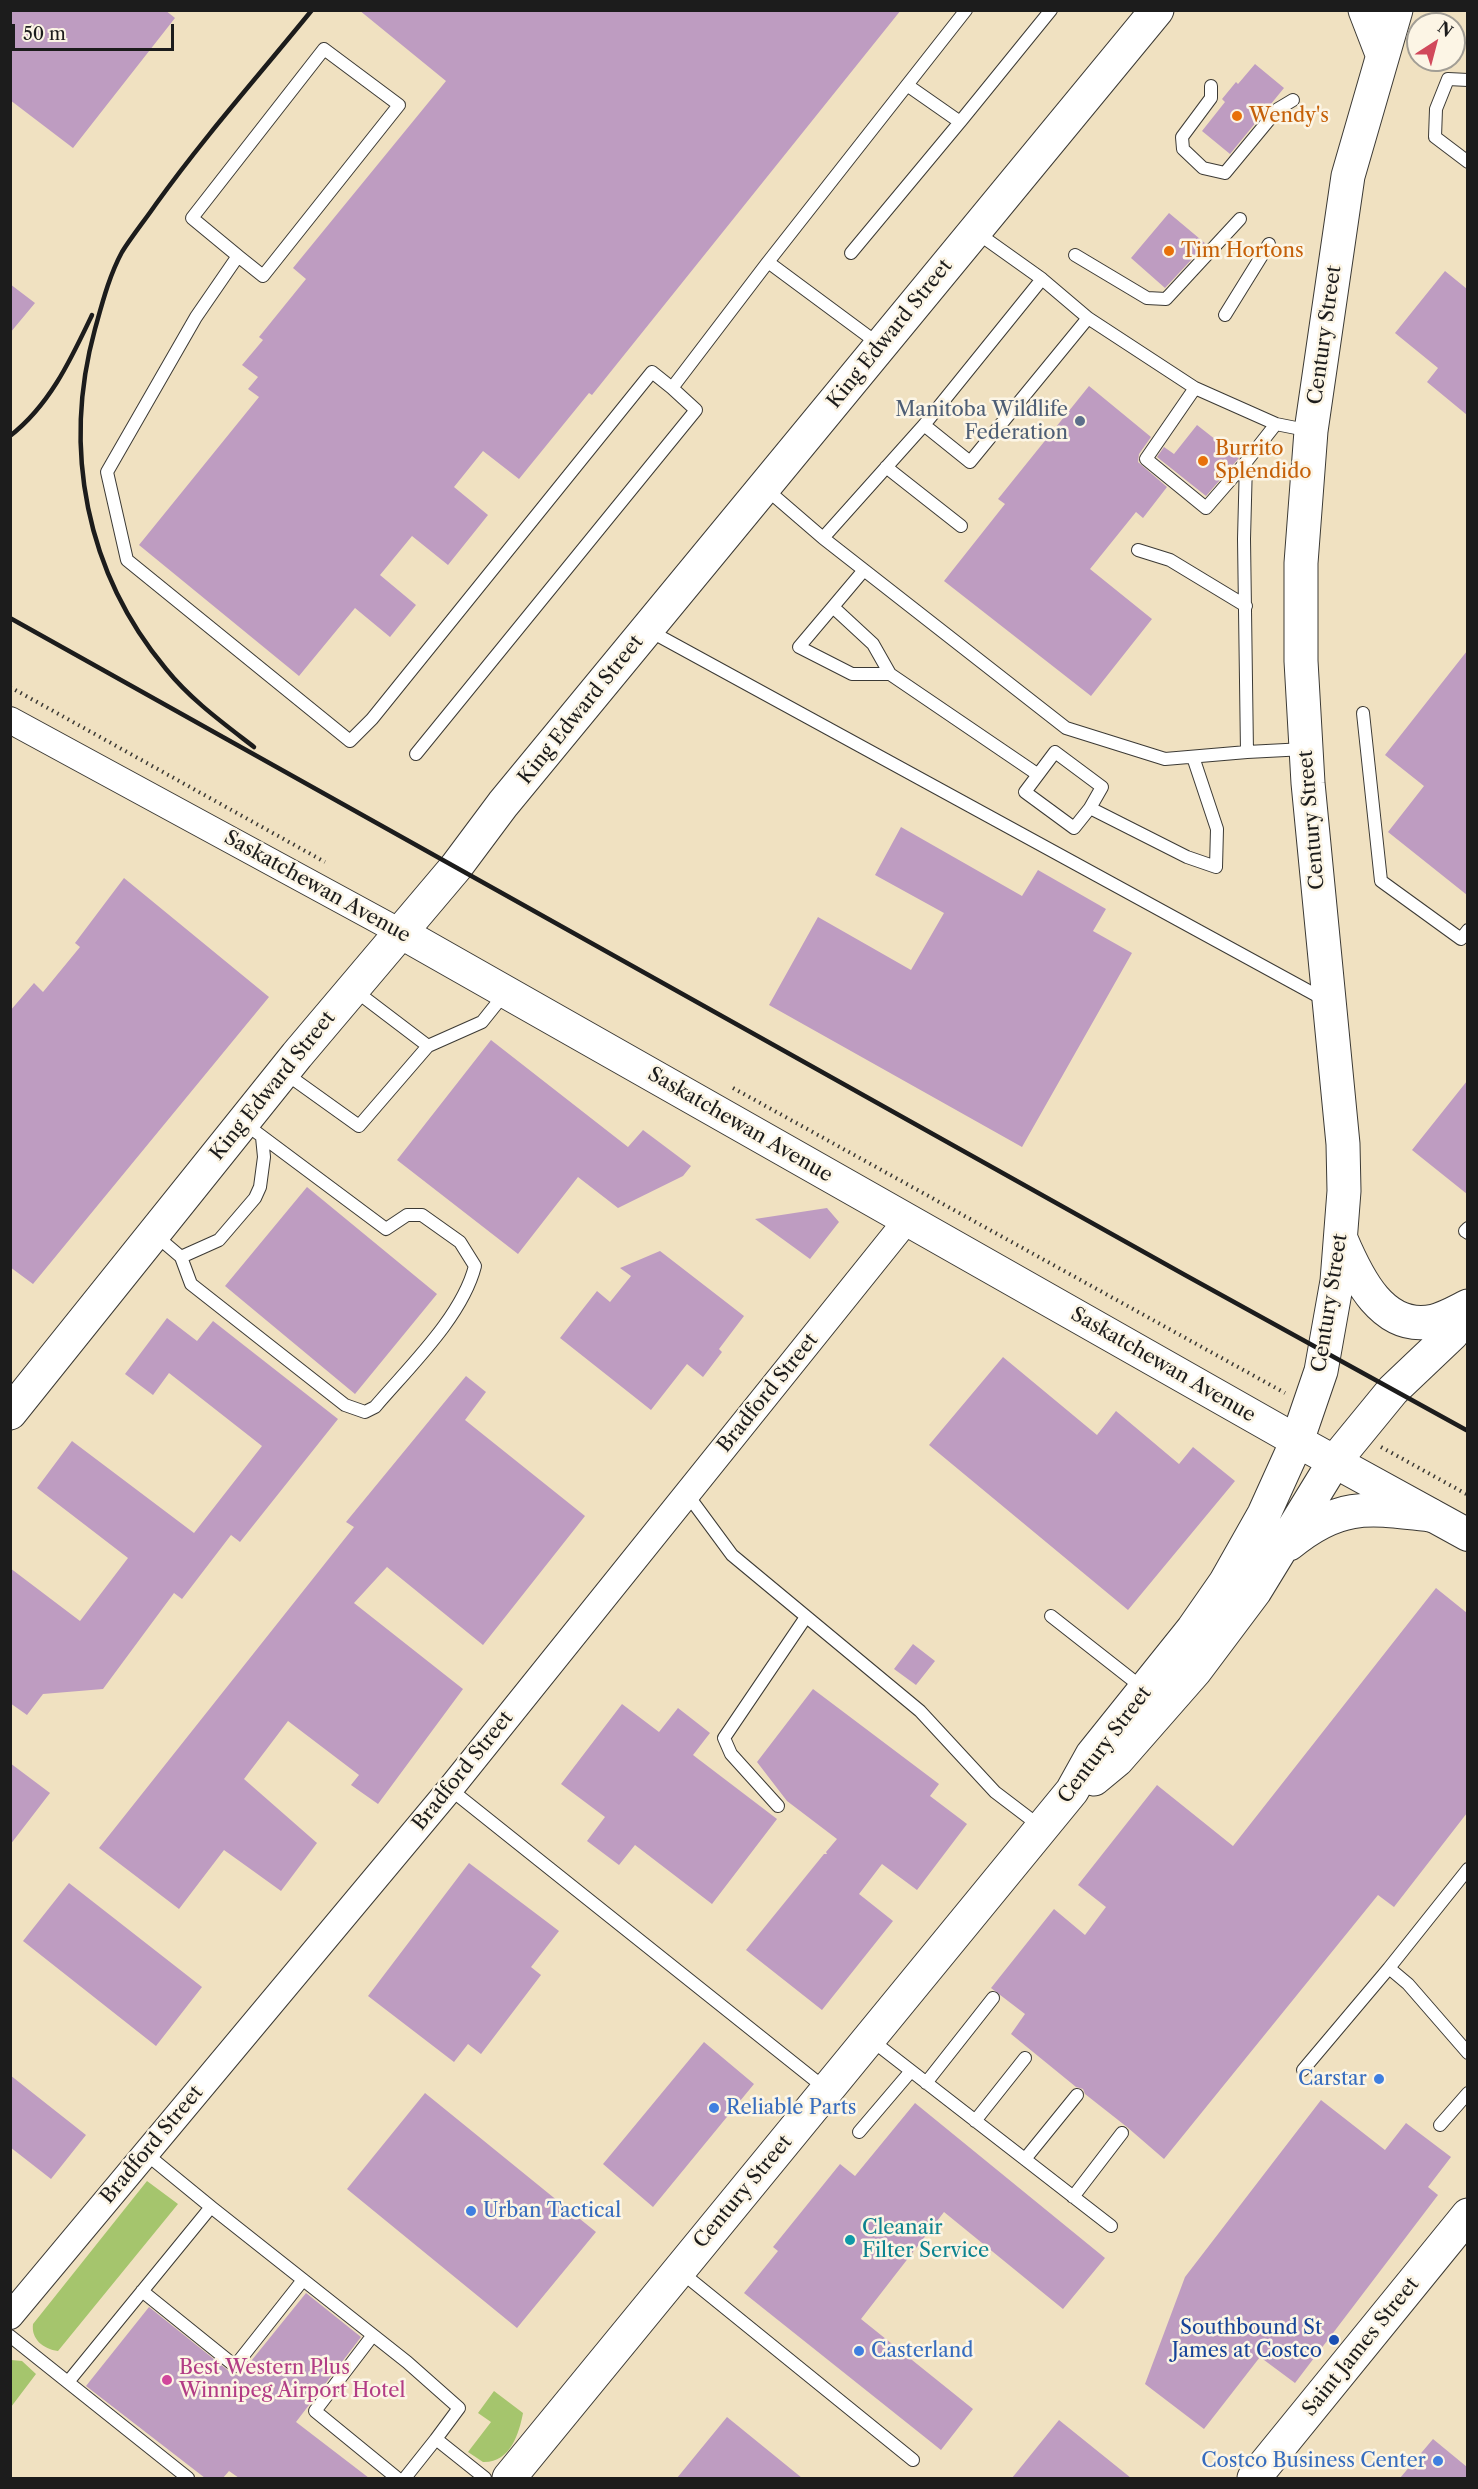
<!DOCTYPE html>
<html>
<head>
<meta charset="utf-8">
<style>
	body { margin:0 }
	#map { position:relative; width:1478px; height:2489px; overflow:hidden; background:#f0e1c1; font-family:"Libre Caslon Text",serif }
	canvas { display:block }
	.frame { position:absolute; inset:0; border:12px solid #1c1c1c; pointer-events:none }
	.north { position:absolute; left:1406px; top:12px; width:60px; height:60px; box-sizing:border-box; background:#fcf5e5; border:2px solid #a29e95; border-radius:50%; rotate:36deg; font-size:16px; font-weight:700; line-height:24px; text-align:center; color:#1c1c1c }
	.north::after { content:''; display:block; margin:auto; width:21px; height:27px; background:#d1495b; clip-path:polygon(50% 0,100% 100%,50% 72%,0 100%) }
	.scale { position:absolute; left:12px; top:24px; width:162px; height:27px; box-sizing:border-box; border:3px solid #1c1c1c; border-top:0; padding-left:8px; font-size:18px; line-height:21px; white-space:nowrap; color:#1c1c1c; -webkit-text-stroke:4px #fcf5e5; paint-order:stroke }
</style>
</head>
<body>
<div id="map">
<canvas width="1478" height="2489"></canvas>
<div class="frame"></div>
<div class="north">N</div>
<div class="scale">50 m</div>
</div>
<script>
const ctx = document.querySelector('canvas').getContext('2d');
ctx.lineJoin = 'round';
function fillPath(path, color) {
  ctx.fillStyle = color;
  ctx.fill(path, 'evenodd');
}
function stroke(path, color, width, dash) {
  ctx.strokeStyle = color;
  ctx.lineWidth = width;
  ctx.lineCap = dash ? 'butt' : 'round';
  ctx.setLineDash(dash || []);
  ctx.stroke(path);
}
function write(font, color, halo, rows, align = 'center') {
  ctx.font = font + ' "Libre Caslon Text",serif';
  ctx.lineWidth = 5;
  ctx.setLineDash([]);
  ctx.textBaseline = 'middle';
  ctx.strokeStyle = halo;
  ctx.fillStyle = color;
  for (const [text, x, y, turn = 0] of rows) {
    ctx.save();
    ctx.translate(x, y);
    ctx.rotate((+turn || 0) * Math.PI / 180);
    ctx.textAlign = isNaN(turn) ? turn : align;
    if (halo) ctx.strokeText(text, 0, 0);
    ctx.fillText(text, 0, 0);
    ctx.restore();
  }
}
fillPath(new Path2D(`
	M147,2181L178,2204L58,2351C43,2349 31,2339 33,2324Z
	M11,2360L22,2361L36,2374L11,2407Z
	M494,2391L523,2413C519,2434 510,2463 483,2462L468,2452L491,2422L478,2413Z`), '#a5c56d');
fillPath(new Path2D(`
	M10,10H165L175,18L73,148L10,100Z
	M359,10H901L592,395L589,393L519,479L483,451L454,487L488,515L448,565L412,536L380,575L416,605L390,637L355,608L299,676L139,545L259,397L248,389L258,377L242,365L263,340L259,337L306,279L293,268L446,81Z
	M1255,64L1284,88L1230,154L1202,131L1225,102L1222,99L1236,82L1238,84Z
	M1169,213L1206,244L1165,288L1131,258Z
	M1445,271L1467,289V415L1427,382L1438,368L1395,333Z
	M10,284L35,303L10,333Z
	M1089,386L1151,437L1139,454L1138,462L1167,487L1143,518L1136,512L1090,569L1152,619L1091,696L944,581L1005,504L998,499Z
	M1197,425L1239,458L1206,496L1157,457L1164,447L1174,454Z
	M1467,651V895L1388,832L1424,786L1385,755Z
	M901,827L1022,896L1038,870L1106,909L1093,931L1132,953L1022,1147L769,1005L818,917L911,970L944,913L875,875Z
	M124,878L269,997L33,1284L10,1267V1011L34,983L43,992L80,947L75,943Z
	M491,1040L628,1147L643,1130L691,1166L683,1176L618,1208L578,1177L518,1254L397,1160Z
	M1467,1081V1194L1412,1150Z
	M307,1187L437,1294L355,1394L225,1286Z
	M827,1208L839,1222L810,1259L755,1219Z
	M660,1251L744,1316L719,1349L722,1352L703,1377L687,1364L651,1410L560,1338L597,1291L610,1302L631,1276L620,1268Z
	M167,1318L197,1341L213,1321L338,1419L240,1542L231,1535L182,1599L174,1593L103,1689L43,1694L27,1715L10,1703V1568L80,1621L128,1558L37,1488L72,1441L194,1533L262,1446L169,1373L153,1395L125,1374Z
	M1003,1357L1097,1435L1116,1411L1179,1464L1193,1447L1235,1481L1128,1610L929,1445Z
	M466,1376L486,1392L465,1420L585,1516L483,1645L387,1567L354,1603L463,1689L378,1804L351,1785L359,1775L288,1721L244,1779L317,1843L281,1891L224,1850L179,1909L99,1848L354,1527L346,1522Z
	M1436,1588L1467,1613V1813L1394,1907L1378,1895L1164,2159L1127,2127L1085,2094L1083,2089L1076,2087L1011,2034L1025,2014L991,1988L1054,1909L1085,1935L1106,1907L1078,1885L1157,1785L1233,1846Z
	M913,1644L935,1661L916,1685L894,1669Z
	M813,1689L939,1784L930,1796L967,1824L917,1890L882,1864L859,1894L893,1921L822,2010L746,1950L824,1854H827L826,1852L837,1839L787,1801L757,1762Z
	M622,1704L659,1732L678,1708L710,1733L693,1755L777,1819L712,1904L635,1845L619,1865L587,1841L605,1817L561,1784Z
	M10,1763L50,1793L10,1845Z
	M469,1863L559,1931L531,1967L541,1975L481,2054L468,2044L454,2062L368,1996Z
	M69,1883L202,1987L156,2046L23,1941Z
	M704,2042L754,2084L653,2207L603,2164Z
	M10,2075L86,2135L51,2179L10,2147Z
	M425,2093L596,2232L517,2328L347,2189Z
	M1321,2100L1385,2150L1406,2123L1451,2157L1428,2187L1438,2195L1295,2383L1260,2357L1204,2429L1145,2384L1185,2277Z
	M915,2103L1105,2258L1063,2309L944,2212L861,2319L973,2409L941,2450L744,2293L778,2251L773,2247L840,2164L855,2176Z
	M306,2293L361,2337L296,2422L369,2478H239L229,2471L223,2478H205L86,2386L149,2307L230,2372L239,2376Z
	M727,2417L802,2478H677Z
	M1059,2420L1131,2478H1012Z
	M1433,2439L1467,2467V2478H1400Z`), '#be9cc1');
const service = new Path2D(`
	M1468,80L1448,79L1436,109L1435,137L1468,162
	M907,85L960,122L1051,10
	M1211,86V98L1182,137L1183,149L1203,168L1225,173L1278,109L1293,100
	M976,232L1042,279L1088,318L1195,388L1276,424L1311,431
	M851,253L960,122
	M1075,255L1147,298L1166,299L1240,219
	M238,256L192,218L324,49L399,105L263,276L238,256L196,317L107,472L127,560L350,741L372,719L652,372L672,388L768,262L880,345
	M768,262L966,10
	M1225,315L1269,244
	M1195,388L1146,459L1206,508L1246,462
	M1276,424L1246,462L1244,539L1247,752L1305,749
	M924,425L970,462L1088,318
	M886,467L961,526
	M765,488L823,538L924,425L1042,279
	M823,538L1066,728L1165,759L1247,752
	M1138,550L1170,560L1246,606
	M864,570L799,647L852,674H890
	M833,607L873,644L890,674L1037,774
	M648,630L1325,1000
	M1363,713L1381,881L1461,939L1468,930
	M1055,752L1102,787L1090,808L1074,828L1025,792Z
	M416,754L696,410L672,388
	M1090,808L1187,857L1216,867L1217,829L1193,757
	M428,1046L482,1022L506,992
	M285,1073L359,1126L428,1046L353,989
	M1468,1228L1465,1231L1468,1233
	M154,1234L181,1257L191,1284L345,1405L365,1412L375,1407C409,1367 462,1317 475,1266L460,1242L422,1215H407L386,1229L244,1123
	M181,1257L219,1240L255,1198L260,1187L264,1157L262,1137
	M687,1494L732,1555L920,1711L995,1792L1041,1827
	M1051,1616L1144,1689
	M450,1789L826,2089
	M778,1806L731,1754L724,1738L806,1617
	M1389,1968L1468,1869
	M870,2039L1111,2226
	M1303,2070L1389,1968L1408,1984L1468,2053
	M926,2083L993,1998
	M975,2121L1025,2058
	M1440,2125L1468,2093
	M859,2132L911,2071
	M1025,2159L1077,2095
	M1073,2197L1122,2133
	M211,2207L407,2362L459,2408L436,2439L485,2478
	M681,2272L913,2460
	M142,2291L235,2366L303,2280
	M373,2335L315,2411L397,2478
	M10,2336L188,2478
	M68,2382L211,2207L145,2153
	M405,2478L436,2439`);
const minor = new Path2D(`
	M10,720L400,932
	M10,2316L450,1789L907,1220`);
const tertiary = new Path2D(`
	M400,932L1297,1441L1468,1535`);
const secondary = new Path2D(`
	M1254,2478L1468,2215`);
const primary = new Path2D(`
	M1365,10L1382,54
	M1341,1239C1357,1277 1383,1333 1434,1321C1446,1318 1456,1312 1468,1306
	M10,1413L297,1055L456,867L503,804L1157,10
	M1289,1544C1340,1502 1369,1508 1430,1515
	M1094,1779L1117,1760L1195,1671L1255,1591L1334,1462L1393,1390L1452,1334L1468,1310
	M509,2478L1072,1791L1092,1755L1193,1629L1225,1583L1264,1514L1297,1441L1321,1371L1337,1281L1344,1191L1343,1144L1308,783L1301,661V563L1311,431L1348,176L1396,10`);
stroke(service, '#3c3a35', 14);
stroke(minor, '#3c3a35', 28);
stroke(tertiary, '#3c3a35', 34);
stroke(secondary, '#3c3a35', 35);
stroke(primary, '#3c3a35', 35);
stroke(new Path2D(`
	M10,687L325,862
	M733,1088L1285,1393
	M1381,1447L1468,1495`), '#3c3a35', 4, [1.5, 4.5]);
stroke(service, '#fff', 12);
stroke(minor, '#fff', 26);
stroke(tertiary, '#fff', 32);
stroke(secondary, '#fff', 33);
stroke(primary, '#fff', 33);
stroke(new Path2D(`
	M10,436C50,405 71,359 92,315
	M10,618L1185,1275L1468,1431
	M254,747C223,723 191,700 166,669C86,573 62,449 95,329C102,304 109,276 122,252C132,236 145,220 156,204C204,137 260,74 312,10`), '#1c1c1c', 4.5);
for (const [x, y, r, color] of [
	[1237,116,6,"#e8710a"],
	[1169,251,6,"#e8710a"],
	[1080,421,6,"#5c6f8a"],
	[1203,461,6,"#e8710a"],
	[1379,2079,6,"#3f7fe0"],
	[714,2108,6,"#3f7fe0"],
	[471,2211,6,"#3f7fe0"],
	[850,2240,6,"#0f9aa8"],
	[1334,2340,6,"#1a4fb4"],
	[859,2351,6,"#3f7fe0"],
	[167,2380,6,"#d1479c"],
	[1438,2461,6,"#3f7fe0"]
]) {
  const dot = new Path2D();
  dot.arc(x, y, r, 0, 2 * Math.PI);
  ctx.fillStyle = color;
  ctx.fill(dot);
  stroke(dot, '#fcf5e5', 2);
}
write('20px', '#c56008', '#fcf5e5', [
	["Wendy's",1249,116],
	["Tim Hortons",1181,251],
	["Burrito",1215,449],
	["Splendido",1215,472]
], 'left');
write('20px', '#1c1c1c', '#fcf5e5', [
	["King Edward Street",890,334,-51],
	["Century Street",1325,335,-82],
	["King Edward Street",581,710,-51],
	["Century Street",1312,820,-95],
	["Saskatchewan Avenue",317,887,29],
	["King Edward Street",273,1086,-51],
	["Saskatchewan Avenue",740,1125,30],
	["Century Street",1330,1303,-81],
	["Saskatchewan Avenue",1163,1365,30],
	["Bradford Street",768,1393,-51],
	["Century Street",1105,1745,-53],
	["Bradford Street",463,1771,-51],
	["Bradford Street",152,2145,-50],
	["Century Street",743,2192,-50],
	["Saint James Street",1361,2347,-51]
]);
write('20px', '#4e5e75', '#fcf5e5', [
	["Manitoba Wildlife",1068,410],
	["Federation",1068,433]
], 'right');
write('20px', '#366cbe', '#fcf5e5', [
	["Carstar",1367,2079,"right"],
	["Reliable Parts",726,2108],
	["Urban Tactical",483,2211],
	["Casterland",871,2351],
	["Costco Business Center",1426,2461,"right"]
], 'left');
write('20px', '#0d838f', '#fcf5e5', [
	["Cleanair",862,2228],
	["Filter Service",862,2251]
], 'left');
write('20px', '#164399', '#fcf5e5', [
	["Southbound St",1322,2328],
	["James at Costco",1322,2351]
], 'right');
write('20px', '#b23c85', '#fcf5e5', [
	["Best Western Plus",179,2368],
	["Winnipeg Airport Hotel",179,2391]
], 'left');
</script>
</body>
</html>
